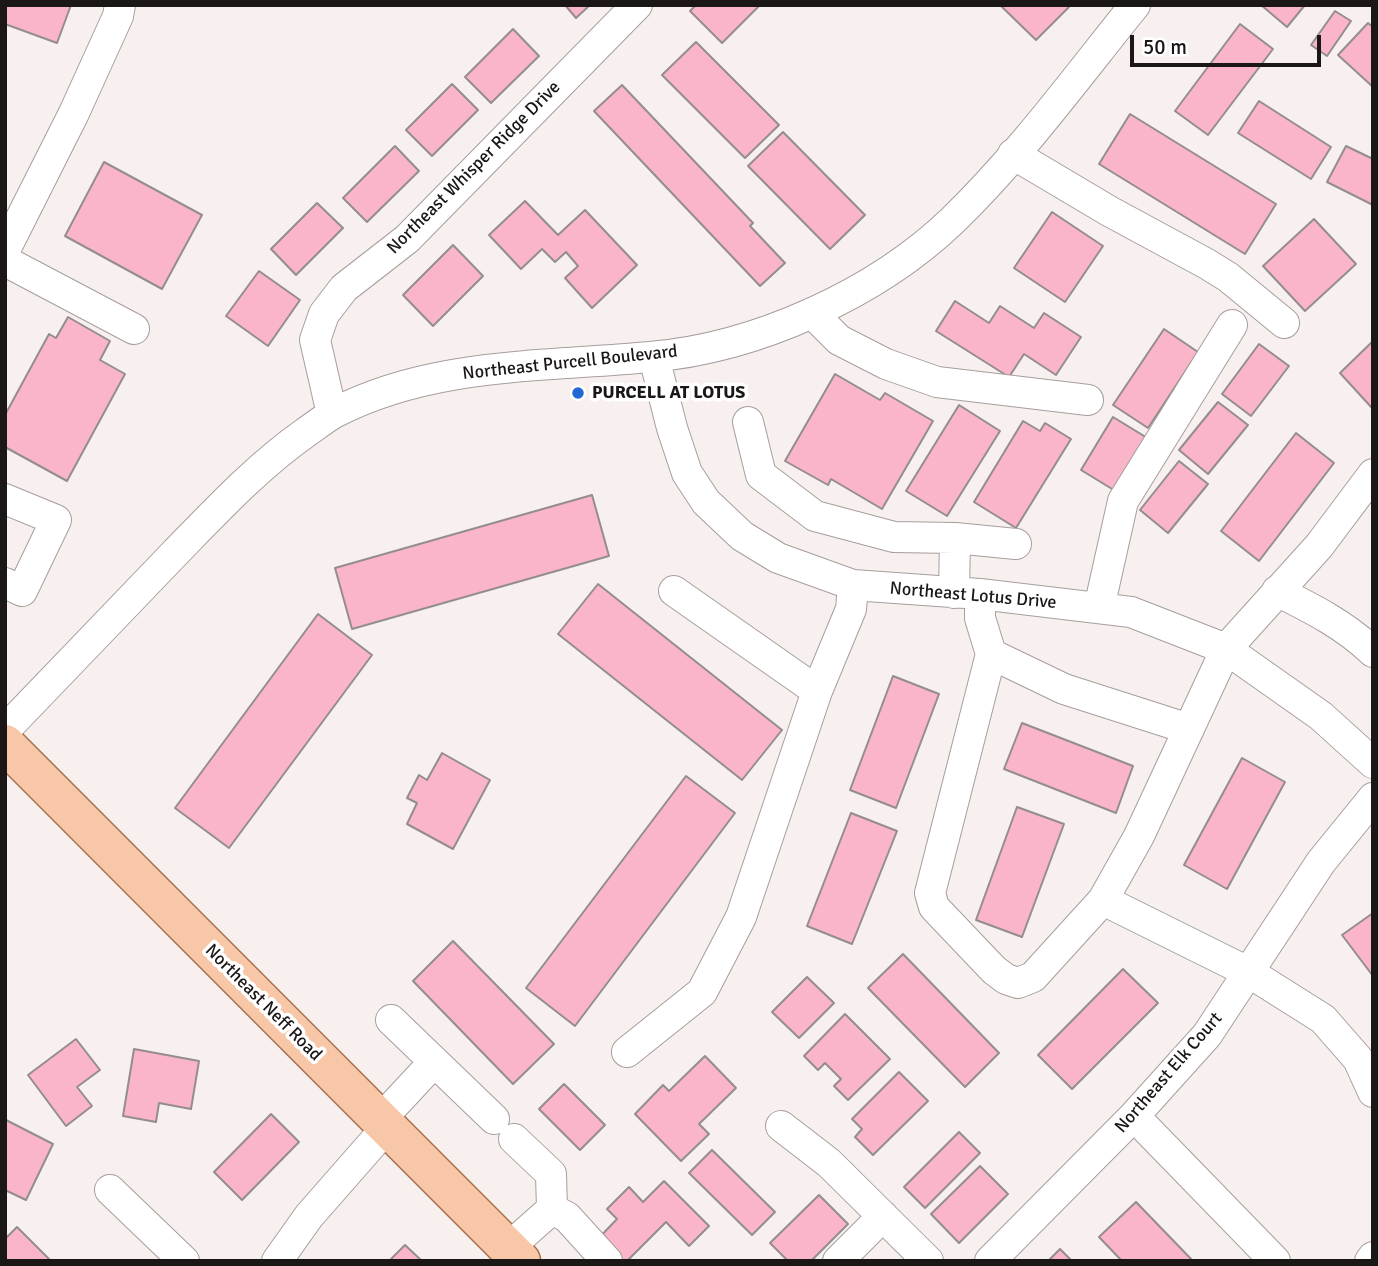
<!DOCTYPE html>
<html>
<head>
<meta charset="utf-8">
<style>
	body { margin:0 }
	#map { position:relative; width:1378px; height:1266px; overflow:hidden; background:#f8f0ef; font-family:Signika,sans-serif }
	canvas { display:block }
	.frame { position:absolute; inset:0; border:7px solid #1a1716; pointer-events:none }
	.scale { position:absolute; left:1130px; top:35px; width:191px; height:32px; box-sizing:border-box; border:4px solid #1a1716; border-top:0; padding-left:9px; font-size:21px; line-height:24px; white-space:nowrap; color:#1a1716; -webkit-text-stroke:5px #fff; paint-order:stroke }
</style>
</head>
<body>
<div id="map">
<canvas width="1378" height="1266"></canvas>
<div class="frame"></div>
<div class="scale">50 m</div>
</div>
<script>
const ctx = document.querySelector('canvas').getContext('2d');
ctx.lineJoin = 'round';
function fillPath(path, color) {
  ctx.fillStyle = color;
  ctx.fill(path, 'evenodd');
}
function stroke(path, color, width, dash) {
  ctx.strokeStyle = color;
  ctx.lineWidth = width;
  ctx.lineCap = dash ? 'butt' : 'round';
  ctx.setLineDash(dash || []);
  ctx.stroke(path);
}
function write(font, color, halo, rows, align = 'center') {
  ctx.font = font + ' Signika,sans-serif';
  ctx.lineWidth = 7;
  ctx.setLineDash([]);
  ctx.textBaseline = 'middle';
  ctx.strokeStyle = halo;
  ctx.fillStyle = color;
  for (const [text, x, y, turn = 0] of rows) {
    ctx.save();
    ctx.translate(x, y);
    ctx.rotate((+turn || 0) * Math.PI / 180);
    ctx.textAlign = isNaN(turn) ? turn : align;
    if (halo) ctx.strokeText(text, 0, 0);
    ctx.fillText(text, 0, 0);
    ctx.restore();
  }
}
const building = new Path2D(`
	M5,5H71L57,43L5,24Z
	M565,5H590L576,18Z
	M696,5H760L722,43L690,11Z
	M1000,5H1067L1069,7L1036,40Z
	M1261,5H1305L1287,27Z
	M1335,11L1351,21L1327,56L1311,45Z
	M1368,23L1373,27V87L1338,55Z
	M1240,24L1273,49L1208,135L1175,111Z
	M513,29L539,56L491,103L465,77Z
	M696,42L779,125L745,158L662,75Z
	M452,84L478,110L432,156L406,130Z
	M622,85L753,223L750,226L785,263L760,286L594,111Z
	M1259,101L1331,147L1311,179L1238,133Z
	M1130,114L1276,204L1245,254L1099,164Z
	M783,132L865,215L830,249L748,166Z
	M395,146L419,171L367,222L343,198Z
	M1346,146L1373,159V205L1327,182Z
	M104,162L202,215L162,289L65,236Z
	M525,201L558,235L585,210L637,265L592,308L565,278L578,266L566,252L555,262L542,249L521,269L489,235Z
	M317,203L343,228L296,275L271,249Z
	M1052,212L1103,246L1065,302L1014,268Z
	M1314,219L1356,264L1305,311L1263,266Z
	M453,245L483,276L433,326L403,295Z
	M259,271L300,300L268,346L226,316Z
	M955,301L989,323L1000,306L1034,328L1044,313L1081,337L1056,375L1024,354L1009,377L936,331Z
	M68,317L110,341L100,360L125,374L67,481L5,447V415L49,334L56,338Z
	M1164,329L1198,352L1148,428L1113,405Z
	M1373,341V407L1372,408L1340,373Z
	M1259,344L1289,366L1251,416L1222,394Z
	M835,374L880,400L885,393L933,421L882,509L831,479L828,485L785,461Z
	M1218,402L1248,425L1208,474L1179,450Z
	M959,405L1000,431L947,516L906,491Z
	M1113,417L1149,439L1117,492L1081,470Z
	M1023,421L1040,431L1045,423L1071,439L1016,528L974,502Z
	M1296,433L1334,463L1259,561L1221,531Z
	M1179,461L1208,484L1168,533L1140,510Z
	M592,495L609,556L352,629L335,568Z
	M598,584L782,730L742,780L558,634Z
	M318,614L372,655L229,848L175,808Z
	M893,676L939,694L896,808L850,790Z
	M1022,723L1133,766L1116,813L1004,769Z
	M442,753L490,780L453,849L407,824L417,803L407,798L419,775L427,780Z
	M1242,758L1285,782L1227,889L1184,865Z
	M686,776L735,813L575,1026L526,988Z
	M1017,807L1064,824L1022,937L976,920Z
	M851,813L897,831L852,944L807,926Z
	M1373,913V976L1342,935Z
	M453,941L554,1044L513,1084L413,981Z
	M903,954L999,1053L965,1087L868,988Z
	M1123,969L1158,1003L1072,1089L1038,1055Z
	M807,977L834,1003L799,1038L772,1012Z
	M845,1014L890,1059L848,1100L834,1086L841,1079L825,1063L818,1070L804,1056Z
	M76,1039L100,1070L77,1087L92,1106L66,1126L28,1075Z
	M134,1049L199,1061L191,1109L159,1103L156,1122L123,1116Z
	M705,1056L736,1088L699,1124L709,1134L681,1161L635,1114L663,1085L669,1091Z
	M899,1072L928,1101L873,1155L855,1137L862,1129L852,1119Z
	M564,1084L605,1125L580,1150L539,1109Z
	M271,1114L299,1142L242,1200L214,1172Z
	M6,1120L53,1144L26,1200L5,1190Z
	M959,1132L980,1153L925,1208L904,1187Z
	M712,1150L775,1212L752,1235L689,1173Z
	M980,1166L1008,1194L959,1243L931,1214Z
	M664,1181L709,1226L689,1246L666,1222L627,1261H610L593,1244L617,1219L607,1209L629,1187L643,1202Z
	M819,1195L848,1224L811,1261H788L770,1243Z
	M1136,1202L1193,1261H1122L1099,1237Z
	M17,1227L51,1261H5V1239Z
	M405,1245L422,1261H389Z
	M1060,1249L1072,1261H1048Z`);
fillPath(building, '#fab5c8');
stroke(building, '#948d8f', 2);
const minor = new Path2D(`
	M1013,154L1109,211L1207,264L1228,277L1284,323
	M5,250L74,113L118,16L120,5
	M5,261L134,329
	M812,313L839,340L886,364L937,382L1088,400
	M654,357L672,428L687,473L706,502L742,536L778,558L853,585L980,594L1131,612L1226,649L1321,716L1373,763
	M332,414L315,340L324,314L344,288L407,239L637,5
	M748,422L761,475L815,516L894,537L955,538L1016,544
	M5,499L56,520L22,591L5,583
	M674,591L817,691
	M1277,591C1311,608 1345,625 1373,652
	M954,593L955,538
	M980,594V618L991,654L930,893L934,907L994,970L1006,979L1018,983L1033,977L1103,900L1139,836L1226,649L1319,546L1373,474
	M1099,608L1123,501L1232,325
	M991,654L1064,689L1189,729
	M5,730C62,670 119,611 176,552C217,510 257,467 305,433C315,426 324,419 334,413C432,362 544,367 650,357C756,348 876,294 953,220C1020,155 1076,78 1135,5
	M1103,900L1250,973L1323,1019L1358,1059L1373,1092
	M391,1020L494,1119
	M627,1052L702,992L741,917L817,691L851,609L853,585
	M1134,1116L1275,1261
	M380,1120L434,1062
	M781,1126L829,1163L928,1261
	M514,1139L551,1174L552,1209
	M110,1190L184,1261
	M508,1248L552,1209L567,1217L607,1261
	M277,1261L309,1216L387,1127
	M838,1261L883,1216
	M990,1261L1134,1116L1207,1035L1321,862L1373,798
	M1370,1261L1373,1257`);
const major = new Path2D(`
	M5,744L521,1261`);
stroke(minor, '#a69e9d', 32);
stroke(major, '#a6714f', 41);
stroke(minor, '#fff', 30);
stroke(major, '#f7c7a8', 38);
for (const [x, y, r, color] of [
	[578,393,7,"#2068d3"]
]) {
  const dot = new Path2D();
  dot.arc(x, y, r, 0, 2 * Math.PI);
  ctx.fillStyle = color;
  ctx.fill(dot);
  stroke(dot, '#fff', 2.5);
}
write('18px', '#1a1716', '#fff', [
	["Northeast Whisper Ridge Drive",474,168,-45],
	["Northeast Purcell Boulevard",570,363,-6],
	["Northeast Lotus Drive",973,596,5],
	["Northeast Neff Road",263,1003,45],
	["Northeast Elk Court",1169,1073,-49]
]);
write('bold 18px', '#1a1716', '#fff', [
	["PURCELL AT LOTUS",592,393]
], 'left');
</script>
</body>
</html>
